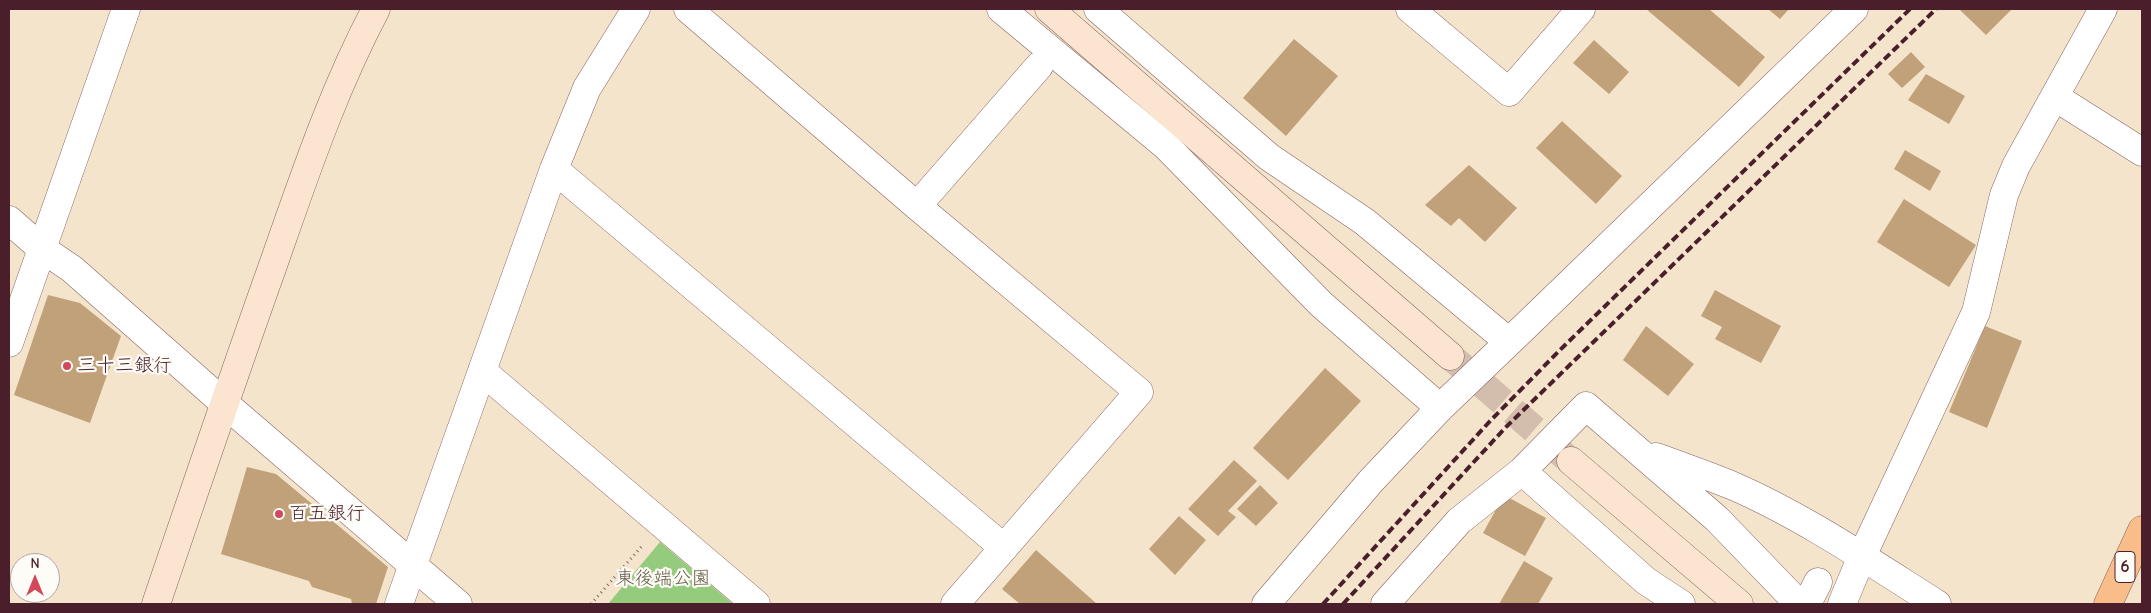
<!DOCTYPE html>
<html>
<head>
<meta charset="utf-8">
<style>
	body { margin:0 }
	#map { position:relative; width:2151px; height:613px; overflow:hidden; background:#f5e4cc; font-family:"Comic Neue",sans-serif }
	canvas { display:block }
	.frame { position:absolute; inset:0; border:10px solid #4a1f2b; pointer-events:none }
	.north { position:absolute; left:10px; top:553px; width:50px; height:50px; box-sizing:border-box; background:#fdfcf7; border:1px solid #b5a4a5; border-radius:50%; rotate:0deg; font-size:14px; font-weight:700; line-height:20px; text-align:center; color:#4a1f2b }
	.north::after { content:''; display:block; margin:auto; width:18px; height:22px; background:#d1495b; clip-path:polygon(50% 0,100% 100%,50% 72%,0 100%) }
</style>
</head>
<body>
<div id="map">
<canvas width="2151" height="613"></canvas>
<div class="frame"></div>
<div class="north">N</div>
</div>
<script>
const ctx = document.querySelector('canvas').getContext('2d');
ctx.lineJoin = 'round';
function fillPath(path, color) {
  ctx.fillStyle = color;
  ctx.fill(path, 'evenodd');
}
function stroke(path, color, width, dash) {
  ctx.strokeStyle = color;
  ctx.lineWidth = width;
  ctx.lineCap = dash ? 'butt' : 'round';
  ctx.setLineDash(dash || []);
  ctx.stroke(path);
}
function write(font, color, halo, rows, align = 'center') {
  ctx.font = font + ' "Comic Neue","Klee One",sans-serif';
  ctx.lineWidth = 4.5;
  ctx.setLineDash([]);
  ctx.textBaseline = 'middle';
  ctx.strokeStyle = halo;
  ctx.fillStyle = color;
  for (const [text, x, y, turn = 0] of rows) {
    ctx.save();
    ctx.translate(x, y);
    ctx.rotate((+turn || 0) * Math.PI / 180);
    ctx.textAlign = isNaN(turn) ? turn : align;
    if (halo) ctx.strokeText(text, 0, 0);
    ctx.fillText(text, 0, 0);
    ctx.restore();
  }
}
fillPath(new Path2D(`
	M660,542L733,604H608Z`), '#95cb7d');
fillPath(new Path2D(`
	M1646,9H1709L1765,57L1739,87Z
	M1768,9H1789L1780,19Z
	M1959,9H2012L1986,35Z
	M1294,39L1338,76L1286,136L1243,98Z
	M1594,40L1629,72L1609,94L1573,63Z
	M1911,52L1925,67L1902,88L1888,74Z
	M1926,74L1965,96L1949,124L1908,100Z
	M1562,121L1622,176L1596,204L1536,148Z
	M1905,150L1941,171L1930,191L1894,169Z
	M1469,165L1517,208L1485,242L1459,218L1451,226L1425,205Z
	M1904,199L1976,245L1949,287L1877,242Z
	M1715,290L1781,326L1761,363L1715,339L1722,327L1701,316Z
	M48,295L80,303L121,336L90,423L14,395Z
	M1646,326L1694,364L1668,396L1623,360Z
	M1985,326L2022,341L1987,428L1949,412Z
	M1325,368L1361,401L1288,480L1253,448Z
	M1234,460L1257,481L1228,511L1236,517L1218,536L1188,509Z
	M247,467L276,474L388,567L376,604H352L351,599L312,587L309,581L221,554Z
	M1260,485L1278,503L1256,526L1237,509Z
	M1504,495L1546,518L1525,556L1483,533Z
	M1179,516L1206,540L1175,575L1149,549Z
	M1036,550L1097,604H1020L1002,589Z
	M1524,561L1553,578L1538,604H1499Z`), '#c0a179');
stroke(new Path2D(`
	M1450,356L1568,459`), '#d3bdac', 28, [28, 14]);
const street = new Path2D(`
	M688,9L917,206L1139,392L955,604
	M1001,9L1166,146L1321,304L1440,408
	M1098,9L1269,157L1365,222L1509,342L1854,9
	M1410,9L1509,92L1581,9
	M2055,97L2142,152
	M554,169L1004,548
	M917,206L1039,66
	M9,220L41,248L72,269L224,403L458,604
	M9,343L126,9
	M482,371L756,604
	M1656,457C1681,466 1706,475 1731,485C1801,515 1872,563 1937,604
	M1522,471L1586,406L1717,519L1799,604
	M399,604L554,169L587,88L636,9
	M1266,604L1371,481L1440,408L1509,342
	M1385,604L1459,521L1522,471L1646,581L1681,604
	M1807,604L1818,582
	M1842,604L1862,556L1976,312L2004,195L2016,166L2103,9`);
const secondary = new Path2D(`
	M1049,9L1450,356
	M1571,461L1739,604
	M156,604C194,492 232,380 272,268C303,180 332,92 376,9`);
const primary = new Path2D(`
	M2108,604L2142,530`);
stroke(street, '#866463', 29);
stroke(secondary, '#866463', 29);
stroke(primary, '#866463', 29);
stroke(new Path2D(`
	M591,604L642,546`), '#866463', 3, [1, 4]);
stroke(street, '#fff', 28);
stroke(secondary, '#fce5d0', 28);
stroke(primary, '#f8bd89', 28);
stroke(new Path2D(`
	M1323,604L1491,420L1560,350L1910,9
	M1343,604L1506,427L1936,9`), '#4a1f2b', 4, [8, 4]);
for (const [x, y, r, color] of [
	[67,366,5,"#d1495b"],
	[279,514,5,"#d1495b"]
]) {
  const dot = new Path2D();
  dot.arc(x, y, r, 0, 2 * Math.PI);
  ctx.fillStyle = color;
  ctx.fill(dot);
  stroke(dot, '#fdfcf7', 2);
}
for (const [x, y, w] of [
	[2125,567,20]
]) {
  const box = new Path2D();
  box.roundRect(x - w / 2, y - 15.5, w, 31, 4);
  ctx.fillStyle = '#fdfcf7';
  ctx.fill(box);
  stroke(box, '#4a1f2b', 1);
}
write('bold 18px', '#4a1f2b', null, [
	["6",2125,567]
]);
write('19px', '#4a1f2b', '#fdfcf7', [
	["三十三銀行",77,366],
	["百五銀行",289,514]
], 'left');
write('19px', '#645b48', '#fdfcf7', [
	["東後端公園",663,579]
]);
</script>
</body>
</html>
